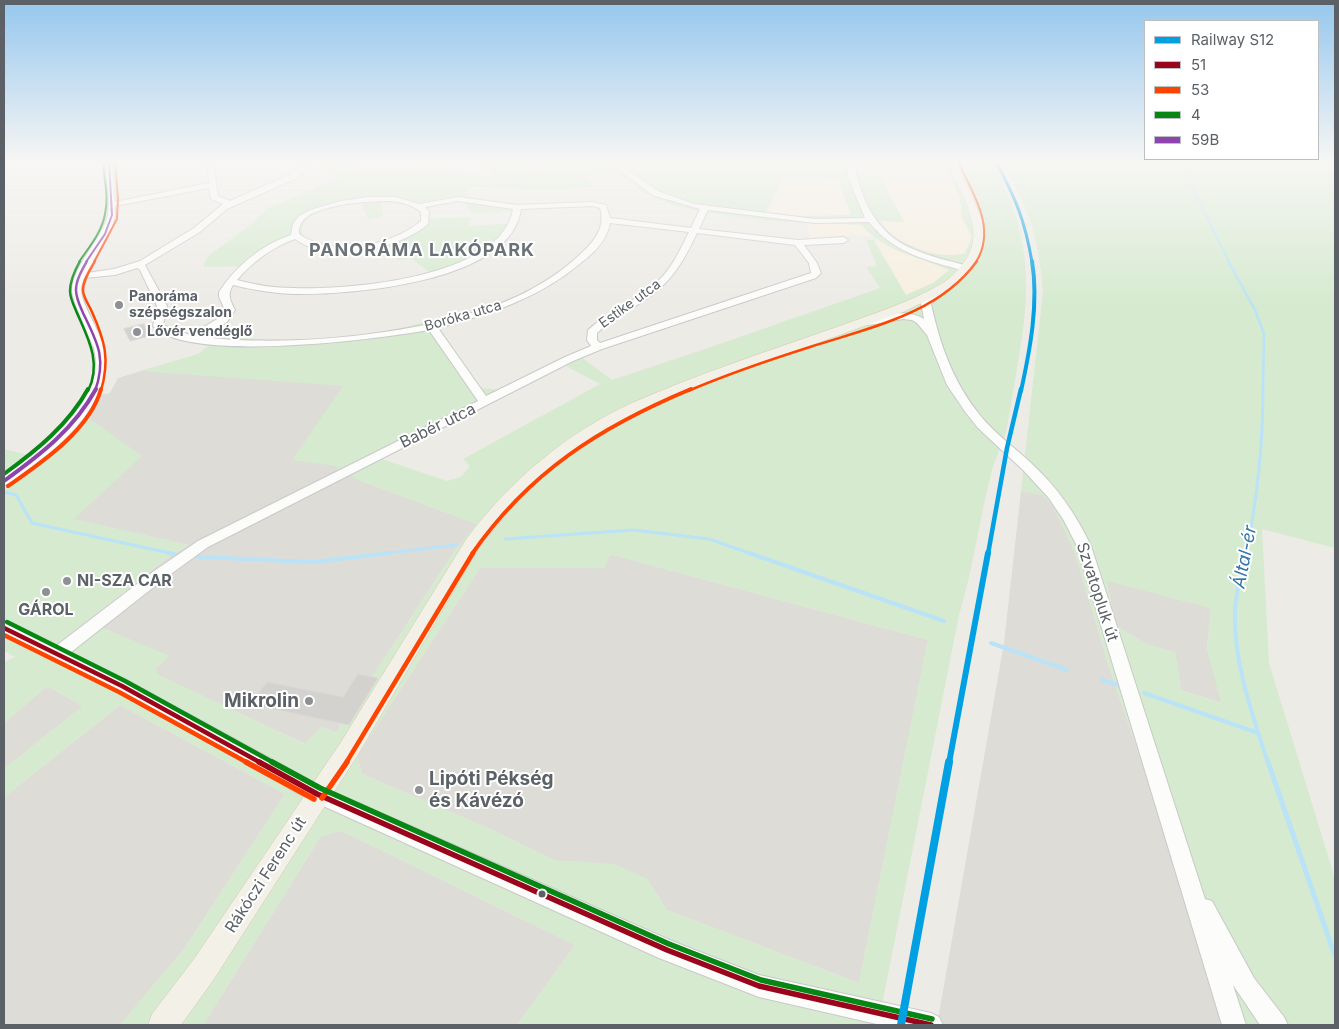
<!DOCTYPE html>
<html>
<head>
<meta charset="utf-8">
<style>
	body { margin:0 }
	#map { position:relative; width:1339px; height:1029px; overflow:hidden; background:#edebe6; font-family:Inter,sans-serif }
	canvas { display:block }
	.frame { position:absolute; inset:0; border:5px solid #5b6166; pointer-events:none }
	.legend { position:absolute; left:1144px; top:20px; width:175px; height:140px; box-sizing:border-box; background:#fff; border:1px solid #bdc0c2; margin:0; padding:6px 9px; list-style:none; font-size:15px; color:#5b6166 }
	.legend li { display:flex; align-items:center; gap:10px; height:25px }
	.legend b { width:25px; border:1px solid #bdc0c2 }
</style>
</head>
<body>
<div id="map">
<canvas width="1339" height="1029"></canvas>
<div class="frame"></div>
<ul class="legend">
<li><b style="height:6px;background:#00a0e3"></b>Railway S12</li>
<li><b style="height:6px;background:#9a051c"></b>51</li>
<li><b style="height:6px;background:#f40"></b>53</li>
<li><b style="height:6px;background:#068613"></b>4</li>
<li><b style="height:6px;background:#8e44ad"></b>59B</li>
</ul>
</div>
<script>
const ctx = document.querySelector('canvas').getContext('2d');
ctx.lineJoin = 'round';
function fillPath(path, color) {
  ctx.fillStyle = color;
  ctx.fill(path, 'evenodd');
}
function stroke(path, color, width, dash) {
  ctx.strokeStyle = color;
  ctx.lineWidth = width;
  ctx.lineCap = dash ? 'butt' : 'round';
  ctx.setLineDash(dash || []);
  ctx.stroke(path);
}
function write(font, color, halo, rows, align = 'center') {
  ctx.font = font + ' Inter,sans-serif';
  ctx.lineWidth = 4;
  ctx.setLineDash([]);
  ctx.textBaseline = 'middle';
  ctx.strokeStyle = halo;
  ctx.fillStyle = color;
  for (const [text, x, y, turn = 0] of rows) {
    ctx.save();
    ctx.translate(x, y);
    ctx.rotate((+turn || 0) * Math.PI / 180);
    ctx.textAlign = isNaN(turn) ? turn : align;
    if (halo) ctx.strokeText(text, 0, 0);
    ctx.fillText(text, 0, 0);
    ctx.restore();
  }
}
fillPath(new Path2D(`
	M858,162H945L960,200L962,217L972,237L965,253L952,257L938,255L906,243L894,236L879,221H904L879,176L859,175Z
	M784,177L838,178L851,215L802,216L766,212Z
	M808,224H855L861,225L873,237L852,234L840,236L810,237Z
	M874,240L898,251L949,270L933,283L905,295Z`), '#f7efdf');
fillPath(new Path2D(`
	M399,365L356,479L477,524L454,552L336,732L322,727L305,744L156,674V668L169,656L82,627L159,564L188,545L73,519L141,456L78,411L86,398L110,393L118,378L151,368Z
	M1021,491L1043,495L1053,506L1074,550L1111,673L1232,1025H937L1004,643Z
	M610,554L928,640L859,983L667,910L647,879L554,860L490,829L362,774L357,756L480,568H604Z
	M1106,580L1211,608L1207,648L1222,703L1181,690L1175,652L1148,645L1116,626Z
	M47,686L83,706L4,769V723Z
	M120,705L285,794L184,949L120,1025H4V797Z
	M342,831L575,945L517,1025H203L321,836Z`), '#dedcd7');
fillPath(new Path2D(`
	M484,162H858L859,175L879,176L882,180L904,222L880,221C896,245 938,261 965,253L972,237L962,217L960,200L945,163L901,162H992C1034,238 1031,291 1016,375C1012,395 1010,416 1005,435C1001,448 994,461 991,474C979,521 973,569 959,615L878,1025H517L575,945L342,831L321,836L203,1025H120L184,949L285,794L120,705L4,797V769L83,706L47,686L4,723V662L15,657L4,651V449L32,456L68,425L78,411L142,456L74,519L188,545L159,564L82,626L101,627L170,656L156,668L157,674L304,744L322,727L336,732L454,552L476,524L356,479L335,466L292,460L343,386L140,371L198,354L220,337C266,340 312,341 359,336C384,333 409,326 434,320L480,388L514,391L382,459L447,481L461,477L470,466L463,459L600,384L566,366L581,357L612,380L714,346L880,288L866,267L877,266L866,240H874L906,295L933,283L949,270C917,256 886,252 861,225L769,221L696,211L672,205L645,193L617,173L586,176L592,187L555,190L470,187L464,196L526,205L524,209L520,211L472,213L464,202C448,202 434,207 418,211L406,205L381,201L383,216L369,220L360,202L336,205L306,217L301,230L306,239L282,242L253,266L203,267L208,256L250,225L267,209L342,176L318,171L322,165L495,176ZM784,177L838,178L851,215L802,216L766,212ZM610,554L928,640L859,983L667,910L647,879L615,864L554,860L490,829L362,774L357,756L480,568H604Z
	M1001,162H1332L1335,173V548L1262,529L1269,663L1335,879V1025H1232L1111,673L1074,550L1053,506L1043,495L1021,491L1043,292C1039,239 1029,207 1001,162ZM1107,581L1211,608L1207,648L1221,703L1181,690L1175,652L1148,645L1116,626Z
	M471,217L468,226L519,223C494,255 474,264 435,276L410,258L398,260L385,241L409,231L421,219Z`), '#d5eacf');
stroke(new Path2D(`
	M922,162H926
	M1180,162L1229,262`), '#bae3f8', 2);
stroke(new Path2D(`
	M1228,261L1255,310L1264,334L1263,391`), '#bae3f8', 2.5);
stroke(new Path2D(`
	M5,492L16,495L32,523L174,554
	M505,539L634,530L709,539L752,554
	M380,554L456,545
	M1246,554C1257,500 1263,444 1263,389`), '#bae3f8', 3);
stroke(new Path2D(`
	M168,553L178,555
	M749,553L944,621
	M1246,553C1242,571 1236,591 1235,610C1233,661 1252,714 1268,763
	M198,557L314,562L390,553
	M991,643L1067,670
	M1102,680L1122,686
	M1144,693L1258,733`), '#bae3f8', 4);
stroke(new Path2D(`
	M1268,762L1335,956`), '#bae3f8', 5);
const building = new Path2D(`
	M144,324L150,336L130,341L124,329Z
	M358,674L378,678L349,725L250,704L267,682L343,697Z`);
fillPath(building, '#d3d2cf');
stroke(building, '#dcdad6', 1);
const minor = new Path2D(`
	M106,162H112L115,202L209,183L207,162H213L218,196L230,201L291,174L299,168V162H305L307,169L297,178L227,209L200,232L145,265L167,306L163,325L190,335L219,318L225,310L219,297V292C236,266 261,245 291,235L293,224L299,216L310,210L341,201L368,197H396L419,204L458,197L517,205L592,202L606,205L610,218L691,228L700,209L652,195L609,162H616L658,191L694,204L815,219L865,218L848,177V162H854C860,198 876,234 913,249C930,257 950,261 968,266L970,268L965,271C929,261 893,253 869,222L815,223L708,210L699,229L798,240L844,237L848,240L844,243L804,245L817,263L821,273L816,278L602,349L573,361L208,547L164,579L70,653L128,681L324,788L672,941L759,975L931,1013L939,1017L943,1025H881L759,997L659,958L310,800L116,691L4,635V622L56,646L154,571L198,541L478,401L429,330C378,339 188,364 153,326L157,306L140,270L137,268L115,275L84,278C83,282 81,286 81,289C80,303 104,337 105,353C110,402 67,440 32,467C24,473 14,483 4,485V475C39,451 108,400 94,349C90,336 71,300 72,289C74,265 99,242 107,218C112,204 105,178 106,162ZM209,188L211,199L223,204L194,228L140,261L114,269L87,273C98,253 117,230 115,206ZM389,201C401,202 411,204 421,212V221C391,246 333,258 299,234C299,231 299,229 300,226C307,204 370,201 389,201ZM458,201L513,209C502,278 349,290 294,288C274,288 255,285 237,280C252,262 273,247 295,239C329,264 398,250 428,224L429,211L425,207ZM592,206L600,208C607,230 590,246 575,259C558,274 539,286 518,296C435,334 293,348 202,337L227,322L235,310C230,300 227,295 233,285C253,290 273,293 293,294C351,295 511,283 521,209ZM610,223L689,232C680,250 672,268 658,281C637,301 609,311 588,330L587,340L591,346L565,357L486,396L438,328C490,314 540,298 582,262C595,252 607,240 610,223ZM697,233L795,245L809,263L811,273L600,343L597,340V333L604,327C621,314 641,304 658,290C676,275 687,254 697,233Z
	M487,162H494L498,166L492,167Z
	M531,162H547L544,164H531Z
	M946,284L951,287L949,289L931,304C940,344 952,380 979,414C994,433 1014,447 1031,463C1057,487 1076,514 1091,546L1205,899L1212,901L1254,978L1284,1017L1288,1025H1260L1233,985L1246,1025H1222L1077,546L1063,519L1048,497L1023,470L978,428L966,413L947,385L927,335L917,323L912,320L903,319L869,325L864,322L865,320C885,315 906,308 924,319L921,303Z`);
const major = new Path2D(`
	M947,162H955L984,223V239L981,253L971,268L951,289L903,312L707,383L641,410L595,435L574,450L524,493L480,546L357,756L214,979L181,1025H148L152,1014L194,959L341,742L467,538C510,481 566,433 632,403C698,374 768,351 837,327C872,314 909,303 941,284C952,278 964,264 969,254C984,225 958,188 947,162Z`);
stroke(minor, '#c9c9c9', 2);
stroke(major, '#d7c9b2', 1);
fillPath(minor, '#fcfcfb');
fillPath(major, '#f3f0e8');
stroke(new Path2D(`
	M4,628L122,686L261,763`), '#9a051c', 4.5);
stroke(new Path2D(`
	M259,762L317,794L667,950L759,986L931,1025`), '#9a051c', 5.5);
stroke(new Path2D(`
	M958,162C973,193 997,229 976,262
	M94,262L117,219L118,199L115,162`), '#f40', 2);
stroke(new Path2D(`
	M95,261C90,270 83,280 83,290C83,297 89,305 92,312C105,341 110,359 101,391
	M688,391C728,374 769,360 810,347C869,328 939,314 977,261`), '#f40', 2.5);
stroke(new Path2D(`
	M8,486C41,463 90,430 101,389
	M472,554C529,472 600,427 691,389`), '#f40', 4);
stroke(new Path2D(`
	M4,635L119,692L248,763
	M346,763L473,553`), '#f40', 4.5);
stroke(new Path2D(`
	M246,762L314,799
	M322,798L347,762`), '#f40', 5.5);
stroke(new Path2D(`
	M79,262C89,247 102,232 105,214C109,197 104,179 103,162`), '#068613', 2);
stroke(new Path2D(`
	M80,261C75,270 70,280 70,291C70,298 74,306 77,313C88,338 102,363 88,391`), '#068613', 2.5);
stroke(new Path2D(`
	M4,474C37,450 68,425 88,389`), '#068613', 4);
stroke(new Path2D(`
	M7,622L125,681L274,763`), '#068613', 4.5);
stroke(new Path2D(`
	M272,762L320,788L669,944L761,980L932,1019`), '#068613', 5.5);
stroke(new Path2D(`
	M86,262L105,234L112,215L109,162`), '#8e44ad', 2);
stroke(new Path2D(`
	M87,261C82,270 76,280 76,290C76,298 80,306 83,313C97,342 107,358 95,391`), '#8e44ad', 2.5);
stroke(new Path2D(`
	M4,481C40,455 74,429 96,389`), '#8e44ad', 4);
stroke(new Path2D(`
	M996,162C1016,199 1025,221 1032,262`), '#00a0e3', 3);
stroke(new Path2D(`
	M1021,391C1030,350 1039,303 1032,261`), '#00a0e3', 4);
stroke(new Path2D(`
	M988,554L1007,448L1021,389`), '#00a0e3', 4.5);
stroke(new Path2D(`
	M949,763L988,553`), '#00a0e3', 6);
stroke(new Path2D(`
	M901,1025L949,762`), '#00a0e3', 8);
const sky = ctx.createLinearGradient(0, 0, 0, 306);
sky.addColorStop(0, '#95c7ee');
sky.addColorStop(0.53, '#f7f6f4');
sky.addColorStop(1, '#f7f6f400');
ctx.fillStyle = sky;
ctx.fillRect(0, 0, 1339, 306);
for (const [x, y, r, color] of [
	[119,305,5,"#8e9193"],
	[137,332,5,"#8e9193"],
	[67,581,5,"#8e9193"],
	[46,592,5,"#8e9193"],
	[309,701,5,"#8e9193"],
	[419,790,5,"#8e9193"],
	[542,894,4.5,"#5b6166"]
]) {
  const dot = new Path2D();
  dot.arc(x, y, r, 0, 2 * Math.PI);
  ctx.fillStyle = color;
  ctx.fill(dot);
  stroke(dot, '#fff', 2);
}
write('bold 14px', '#5b6166', '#fff', [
	["Panoráma",129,297],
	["szépségszalon",129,313],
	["Lővér vendéglő",147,332]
], 'left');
write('14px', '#5b6166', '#fff', [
	["Estike utca",630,304,-36],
	["Boróka utca",463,316,-16]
]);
write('16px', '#5b6166', '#fff', [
	["Babér utca",438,426,-26],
	["Szvatopluk út",1097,592,72],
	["Rákóczi Ferenc út",266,875,-57]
]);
write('bold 16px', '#5b6166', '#fff', [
	["NI-SZA CAR",77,581],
	["GÁROL",46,610,"center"]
], 'left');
ctx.letterSpacing = '1px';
write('bold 18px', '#6c7378', '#fff', [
	["PANORÁMA LAKÓPARK",422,251]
]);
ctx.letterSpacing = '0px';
write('italic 18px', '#3276a9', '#fff', [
	["Által-ér",1245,557,-79]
]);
write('bold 19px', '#5b6166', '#fff', [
	["Mikrolin",299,701],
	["Lipóti Pékség",429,779,"left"],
	["és Kávézó",429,801,"left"]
], 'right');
</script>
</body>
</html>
